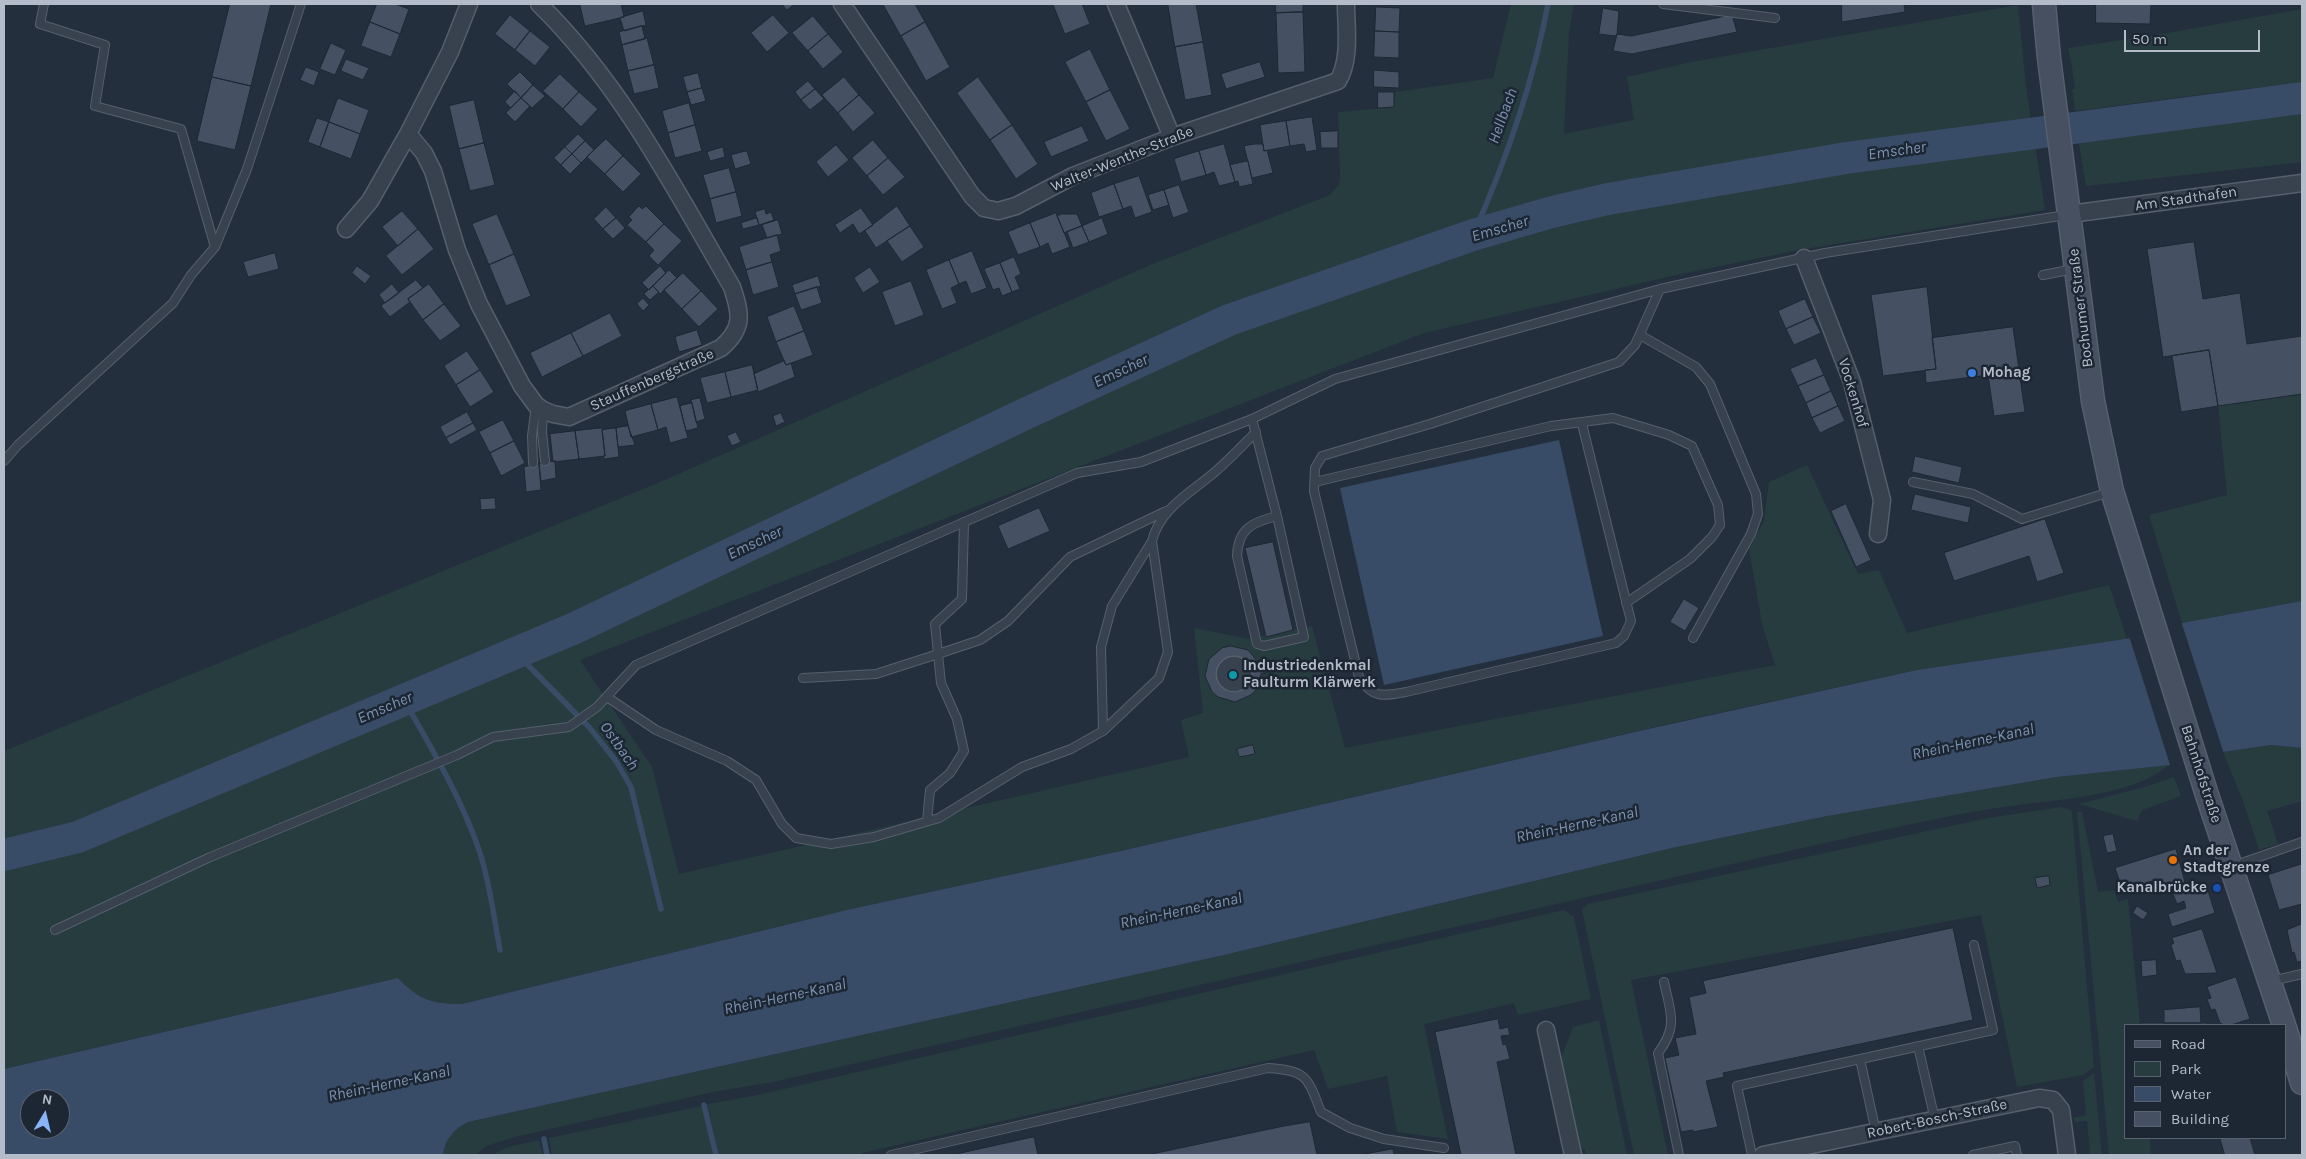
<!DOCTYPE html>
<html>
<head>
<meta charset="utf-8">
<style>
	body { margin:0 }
	#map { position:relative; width:2306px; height:1159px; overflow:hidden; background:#242f3e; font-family:Karla,sans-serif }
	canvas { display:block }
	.frame { position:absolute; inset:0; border:5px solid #b4bcc9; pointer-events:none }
	.legend { position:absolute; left:2124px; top:1024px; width:162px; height:115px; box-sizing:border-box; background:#1d2633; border:1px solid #59626f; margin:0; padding:6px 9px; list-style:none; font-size:15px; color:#b4bcc9 }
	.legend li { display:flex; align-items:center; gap:10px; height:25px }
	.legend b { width:25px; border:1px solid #59626f }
	.north { position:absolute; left:20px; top:1089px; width:50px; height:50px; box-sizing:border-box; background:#1d2633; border:1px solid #59626f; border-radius:50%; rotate:9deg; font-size:14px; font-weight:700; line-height:20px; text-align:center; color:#b4bcc9 }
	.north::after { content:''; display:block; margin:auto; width:18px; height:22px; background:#8ab4f8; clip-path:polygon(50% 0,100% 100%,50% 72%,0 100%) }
	.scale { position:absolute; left:2124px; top:30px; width:136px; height:22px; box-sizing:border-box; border:2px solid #b4bcc9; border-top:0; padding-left:6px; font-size:15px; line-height:18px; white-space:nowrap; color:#b4bcc9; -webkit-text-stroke:4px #1d2633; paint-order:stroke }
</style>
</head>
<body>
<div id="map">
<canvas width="2306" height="1159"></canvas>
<div class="frame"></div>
<ul class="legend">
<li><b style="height:6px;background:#465061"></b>Road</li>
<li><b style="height:14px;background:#263c3f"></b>Park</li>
<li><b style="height:14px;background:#394c67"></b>Water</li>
<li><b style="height:14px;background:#455162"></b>Building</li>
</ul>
<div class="north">N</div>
<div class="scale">50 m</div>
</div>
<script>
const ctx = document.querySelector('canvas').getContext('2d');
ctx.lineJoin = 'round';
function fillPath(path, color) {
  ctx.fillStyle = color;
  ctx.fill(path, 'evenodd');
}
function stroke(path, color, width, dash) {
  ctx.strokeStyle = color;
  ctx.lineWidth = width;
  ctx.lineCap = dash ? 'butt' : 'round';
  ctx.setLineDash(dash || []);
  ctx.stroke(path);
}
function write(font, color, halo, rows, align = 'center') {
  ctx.font = font + ' Karla,sans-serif';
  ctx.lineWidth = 5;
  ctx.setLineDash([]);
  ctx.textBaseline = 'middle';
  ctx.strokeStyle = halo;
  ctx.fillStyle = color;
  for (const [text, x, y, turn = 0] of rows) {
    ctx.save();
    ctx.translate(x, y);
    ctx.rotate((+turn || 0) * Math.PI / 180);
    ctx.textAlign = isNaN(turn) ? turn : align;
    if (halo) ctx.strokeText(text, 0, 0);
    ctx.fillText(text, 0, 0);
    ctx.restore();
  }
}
fillPath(new Path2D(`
	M1511,4H1574L1569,32L1564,134L1634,120L1627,77L1691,62L2018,5L2026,86L2045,210L1799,250L1672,276L1424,333L580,660L652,767L679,874L1189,757L1181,720L1203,713L1194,628L1249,639L1312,626L1345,748L1775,665L1762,624L1749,549L1764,521L1769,482L1807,465L1858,574L1879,570L1907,633L2109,585L2127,639L1917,670L1681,721L1121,851L851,909L462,1004C432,1004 419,1000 398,978L4,1069V751L665,480L1150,265L1330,195L1339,184L1340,175L1338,112L1395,107V92L1493,78Z
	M2302,9V83L2243,89L2075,111L2072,89H2075L2072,67L2068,48L2156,35Z
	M2302,112V162L2086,186L2079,143Z
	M2302,394V601L2182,623L2149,515L2227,495L2218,406Z
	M2271,745L2302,748V801L2267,811L2278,844L2259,850L2243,801L2223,752Z
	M2169,765C2130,799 2042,800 1990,809C1947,816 1903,826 1860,835L773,1082L713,1092L515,1137L486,1146L475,1155H443C445,1139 454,1129 468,1122L1224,955L1672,848L1827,816L2057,777Z
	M2174,777L2181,796L2142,810L2137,821L2079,804L2145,787Z
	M2061,807L2071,810L2072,813L2094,1067L2083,1075L2017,1087L1981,915L1631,980L1668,1155H1634L1582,910L1588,904L1988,818Z
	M2077,812H2082L2098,892L2114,890L2118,902L2128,899L2140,1025H2125V1138H2150L2151,1155H2109Z
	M1564,910L1574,917L1591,999L1518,1015L1514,1003L1424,1024L1448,1139L1397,1132L1387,1076L1328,1089L1314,1050L862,1153V1155H719L707,1104L753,1096Z
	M1599,1020L1627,1155H1586L1585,1149H1580L1561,1058L1573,1027Z
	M2094,1073L2102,1155H2090L2087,1121L2075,1122L2073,1118L2086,1115L2083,1081Z
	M702,1106L713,1155H552L549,1138Z
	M539,1140L543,1155H492L508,1147Z`), '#263c3f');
fillPath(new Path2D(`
	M1559,440L1603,636L1384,685L1340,488Z
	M2302,601V748L2271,745L2223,752L2170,765L2057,777L1827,816L1672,848L1224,955L468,1122C454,1129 445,1139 443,1155H4V1069L398,978C419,1000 432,1004 462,1004L851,909L1121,851L1648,729L1917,670L2132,638L2182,623ZM30,1099H60V1129H30Z`), '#394c67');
fillPath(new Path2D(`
	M2181,621L2224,754L2171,768L2129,636Z`), '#242f3e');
stroke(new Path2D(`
	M1473,235C1506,161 1533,83 1548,4
	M516,653L589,727L616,761L631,787L661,909
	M404,700C432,749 462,799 480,853C490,884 494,918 500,950
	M704,1105L716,1155
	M544,1139L547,1155`), '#394c67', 5.5);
stroke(new Path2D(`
	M4,855L78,837L575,628L1027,413L1229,320L1473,235L1552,212L1608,199L1846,158L2302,98`), '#394c67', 32);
const building = new Path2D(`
	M230,4H271L251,86L212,77Z
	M377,4H395L409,9L400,34L370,22Z
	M580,4H621L624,17L585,26Z
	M782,4H795L787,10Z
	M883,4H915L925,22L901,36Z
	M1053,4H1082L1090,24L1065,34Z
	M1168,4H1196L1203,42L1175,47Z
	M1276,4H1303V12L1276,13Z
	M1842,4H1904L1905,12L1842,22Z
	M2096,4H2151L2150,24L2096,23Z
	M1376,7L1400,8L1399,32L1375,31Z
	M1603,8L1619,11L1617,34L1615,36L1599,34Z
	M643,11L646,25L624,31L620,18Z
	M1303,12L1305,72L1278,73L1276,13Z
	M510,15L530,31L515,50L495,34Z
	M773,15L789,33L767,52L751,33Z
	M1732,15L1737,32L1632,54L1613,51L1617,34L1631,36Z
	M813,16L828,34L808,51L792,33Z
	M370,22L400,34L391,57L361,46Z
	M925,22L950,67L926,81L901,36Z
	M642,26L645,39L622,45L619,32Z
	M530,31L550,47L535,66L515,50Z
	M1375,31L1399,32V58L1374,57Z
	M828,34L843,52L823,69L808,51Z
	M647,38L654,65L628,71L622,45Z
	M1203,42L1212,95L1185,100L1175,47Z
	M331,43L346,50L335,75L320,69Z
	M1090,49L1110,90L1086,102L1065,62Z
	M346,59L369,68L363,80L341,71Z
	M1260,62L1265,77L1226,89L1221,74Z
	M654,65L659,88L634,94L628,71Z
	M306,67L319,72L314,86L300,80Z
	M1374,70L1399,72V88L1374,87Z
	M520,72L533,85L521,98L507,84Z
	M698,73L702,88L687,92L683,77Z
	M560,74L579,92L563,109L543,91Z
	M212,77L251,86L235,150L197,141Z
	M844,77L859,95L838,113L822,95Z
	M978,77L1012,125L990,140L957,93Z
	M808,81L815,89L801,100L795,92Z
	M533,85L545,96L532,108L521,98Z
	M702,88L706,101L691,105L687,92Z
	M815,89L824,99L810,110L801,100Z
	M1110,90L1130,129L1106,141L1086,102Z
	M515,91L521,98L511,108L505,102Z
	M579,92L598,109L581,127L563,109Z
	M1378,92H1394V107L1378,108Z
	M859,95L875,113L853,132L838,113Z
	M338,98L369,110L360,134L329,122Z
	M521,98L530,106L515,122L506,113Z
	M474,100L484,143L459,149L449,106Z
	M689,103L695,125L668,133L662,111Z
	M1312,117L1317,150L1306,152L1304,144L1290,146L1286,121Z
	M317,118L329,122L320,147L308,142Z
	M1286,121L1290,146L1264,151L1260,125Z
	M329,122L360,134L351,159L320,147Z
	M695,125L702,151L675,158L668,133Z
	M1012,125L1038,164L1016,179L990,140Z
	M1082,126L1089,141L1051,157L1044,142Z
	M1338,131V148H1321L1320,132Z
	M578,134L585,141L572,154L565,147Z
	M606,139L623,156L605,174L587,157Z
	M873,140L888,158L867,176L852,158Z
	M585,141L594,150L581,163L572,154Z
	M484,143L495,185L470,191L459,149Z
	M1224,144L1235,182L1219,186L1214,172L1206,175L1199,151Z
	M1255,144H1263L1264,151L1267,150L1273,173L1252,178L1244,146Z
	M836,145L849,160L828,177L816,162Z
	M565,147L572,154L561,165L554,158Z
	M723,147L725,157L710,161L707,152Z
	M747,151L751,164L735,169L731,155Z
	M1199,151L1206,175L1181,182L1174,159Z
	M572,154L581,163L570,174L561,165Z
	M623,156L641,174L623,192L605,174Z
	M888,158L905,177L883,195L867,176Z
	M1248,161L1253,184L1239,187L1238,181L1235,182L1230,165Z
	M729,168L736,192L710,199L703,175Z
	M1139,176L1152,212L1135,218L1131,206L1123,209L1114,184Z
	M1114,184L1123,209L1099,217L1091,193Z
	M1179,185L1189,212L1173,218L1164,190Z
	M1164,190L1169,205L1153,210L1148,195Z
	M736,192L742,216L716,223L710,199Z
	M639,206L642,209L646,206L664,224L646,242L627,225L632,220L629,217Z
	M897,206L910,226L876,248L865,231Z
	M606,207L616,218L603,229L594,219Z
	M861,208L873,225L859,234L853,224L840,233L835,225Z
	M765,209L766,214L771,212L774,220L759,225L755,212Z
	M402,211L418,229L398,246L382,227Z
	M1056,213L1070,247L1052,254L1048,243L1040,247L1030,223Z
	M497,214L514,254L489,265L472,224Z
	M1062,214H1077L1082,226L1064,233L1057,216Z
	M616,218L625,228L613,239L603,229Z
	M757,218L759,225L743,229L741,223Z
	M1102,218L1108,234L1089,242L1082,226Z
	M778,220L782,234L767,238L762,225Z
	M1030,223L1040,247L1018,255L1008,232Z
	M664,224L682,241L658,265L649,256L654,250L646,242Z
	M910,226L924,247L902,262L887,241Z
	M1082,226L1089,242L1073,248L1067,232Z
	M418,229L434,249L402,275L386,256Z
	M777,235L781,251L770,255L772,262L746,270L739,247Z
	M2194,242L2203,299L2240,293L2247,344L2302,336V394L2218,406L2209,350L2163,357L2147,249Z
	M972,251L987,288L971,294L966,281L959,284L949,260Z
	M275,253L279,269L248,277L243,262Z
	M514,254L531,296L506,306L489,265Z
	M1014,257L1021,274L1015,277L1020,289L1012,292L1000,263Z
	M949,260L959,284L951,288L957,303L942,309L926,270Z
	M772,262L779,287L753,295L746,270Z
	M1000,263L1012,292L1002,296L999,288L993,290L984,269Z
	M357,266L371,276L365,284L352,273Z
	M660,266L666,273L649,290L642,283Z
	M870,267L880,282L863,293L854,278Z
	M669,270L677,278L660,294L653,286Z
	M683,273L701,291L682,309L664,290Z
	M818,276L821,286L795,294L792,285Z
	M416,280L423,288L408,299L410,302L390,317L381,306Z
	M911,281L924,315L895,326L882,292Z
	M392,284L399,293L385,303L379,295Z
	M429,284L444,304L423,320L408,299Z
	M653,286L659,292L650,300L644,294Z
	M817,287L822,303L801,310L795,294Z
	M1927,287L1936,369L1883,376L1871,295Z
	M701,291L718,309L699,327L682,309Z
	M643,298L649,305L643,311L637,304Z
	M1805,299L1813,317L1786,329L1778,311Z
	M444,304L461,326L440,341L423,320Z
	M794,306L804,331L776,342L767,317Z
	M610,313L622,336L583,356L571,333Z
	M1813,317L1821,333L1794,345L1786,329Z
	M2013,327L2025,412L1994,416L1988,375L1926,383L1925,370L1936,369L1932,338Z
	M697,330L702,345L679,352L675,337Z
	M804,331L813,355L786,365L776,342Z
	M571,333L583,356L542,377L530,353Z
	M2209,350L2218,406L2181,412L2172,356Z
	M467,351L480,370L456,385L444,366Z
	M1816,358L1824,375L1798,386L1790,369Z
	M784,361L786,365L791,363L795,377L758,392L754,374Z
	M752,365L758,390L731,397L725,372Z
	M480,370L494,392L470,407L456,385Z
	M725,372L731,397L707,403L700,378Z
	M1824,375L1831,391L1806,403L1798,386Z
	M1831,391L1838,406L1812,418L1806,403Z
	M677,397L688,438L670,443L666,427L658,430L651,404Z
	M700,398L705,419L696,422L691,400Z
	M692,403L698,428L686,431L680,406Z
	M651,404L658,430L631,437L625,411Z
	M1838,406L1845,421L1820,433L1812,418Z
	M467,412L473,423L446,438L440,427Z
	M781,413L785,422L776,426L773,416Z
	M503,420L514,441L490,453L479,432Z
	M473,423L477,430L450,445L446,438Z
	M628,426L635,445L618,447L616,428Z
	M602,428L605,456L579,459L575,431Z
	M616,428L619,457L604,459L603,456H605L602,430Z
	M575,431L579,459L553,462L550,434Z
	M736,432L741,442L732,446L727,436Z
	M514,441L525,463L501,476L490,453Z
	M1915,456L1962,467L1959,483L1912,472Z
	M555,461L556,478L541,481L539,464Z
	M539,464L541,490L526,492L524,467Z
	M1915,494L1971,507L1968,523L1911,510Z
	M495,498L496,509L481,510L480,499Z
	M1846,504L1871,560L1856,567L1831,511Z
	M1039,508L1050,531L1008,549L998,526Z
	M2045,519L2064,573L2037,582L2029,556L1954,581L1944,553Z
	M1273,542L1293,630L1266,637L1245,548Z
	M1684,599L1699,608L1685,631L1670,622Z
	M1231,646L1248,650L1259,663L1264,662L1266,673L1261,674L1257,689L1251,695L1235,702L1218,697L1212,692L1205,676L1209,659L1222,648Z
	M1253,745L1255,754L1239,757L1237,749Z
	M2113,834L2117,851L2107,853L2103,836Z
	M2176,849L2186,886L2157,895L2152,881L2123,891L2115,868Z
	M2302,864V904L2279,910L2268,875Z
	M2049,876L2050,885L2037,888L2035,878Z
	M2206,884L2215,913L2172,927L2168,914L2186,908L2184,901L2177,904L2173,894Z
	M2137,906L2148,913L2143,920L2133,913Z
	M2302,924V961L2297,962L2294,952L2292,953L2287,930Z
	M1953,928L1973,1020L1723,1073L1724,1077L1706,1081L1718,1127L1693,1132V1130L1681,1132L1665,1058L1679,1055L1675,1038L1696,1034L1689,997L1706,993L1703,981Z
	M2202,929L2217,973L2185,974L2180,960L2176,961L2171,945L2174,943L2172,938Z
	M2156,960L2157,975L2142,977L2141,961Z
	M2236,977L2250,1019L2231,1025H2224L2220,1023L2215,1009L2211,1010L2207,999L2211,998L2207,987Z
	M2200,1007L2201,1023H2164V1010Z
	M1498,1019L1500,1029L1508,1027L1510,1035L1501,1036L1503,1045L1506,1044L1510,1059L1497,1062L1516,1155H1461L1435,1032Z
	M2141,1023H2207V1025H2141Z
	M1310,1122L1317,1155H1147L1284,1126Z
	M1034,1137L1038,1155H952Z
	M2220,1138H2250L2255,1155H2225Z
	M1393,1149L1394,1155H1360Z`);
fillPath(building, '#455162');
stroke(building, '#1f2835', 1);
const lane = new Path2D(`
	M1663,4L1775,18
	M215,247L247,169L301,4
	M2043,275L2074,269
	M1640,335L1696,367L1710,384L1756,494L1758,514L1751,534L1693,638
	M543,410L542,432L545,461
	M1252,419L1277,516L1304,637L1264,646L1257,644L1237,556C1238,528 1253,522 1277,516
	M1582,424L1631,621L1624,636L1616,643L1406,692C1384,696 1372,699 1359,677L1314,491L1315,468L1322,456L1430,424L1619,362L1635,345L1660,289
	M4,461L18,445L173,303L191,275L215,247L181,129L95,106L105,45L40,24L44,4
	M533,463L532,436L536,405
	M1315,482L1551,426L1613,418L1669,435L1692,446L1718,505L1720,525L1712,537L1690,559L1626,603
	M1913,482L1973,494L2022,519L2110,492
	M803,678L876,674L938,654L935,624L962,599L964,522
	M607,697L656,730L727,761L756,780L782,824L796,838L831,844L874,837L939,818L1022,767L1071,749L1103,731L1159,678L1168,652L1152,541C1160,508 1192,492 1216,471C1230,459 1243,445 1256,432
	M1103,731L1101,647L1112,606L1152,541
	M927,821L930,790L950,773L964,751L957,719L941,683L938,654L980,640L1008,621L1070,557L1166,511
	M2233,866L2302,842
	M55,930L208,858L457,755L493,737L569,727L597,707L636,665L1077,473L1141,462L1252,419L1335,379L1660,289L1825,253L2066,215
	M2271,981L2302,974
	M1664,982C1670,1011 1679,1026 1658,1053L1679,1155
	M1918,1046L1935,1120
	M1860,1059L1876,1132
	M891,1155L1268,1068C1307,1071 1307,1076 1321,1112L1350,1128L1384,1139L1444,1148
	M1752,1155L1737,1086L1993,1030L1974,945
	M1973,1155L2015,1146L2017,1155`);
const street = new Path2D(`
	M842,4L972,196L984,208L998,211L1016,206L1073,176L1172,137L1338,81C1351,59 1346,28 1346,4
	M1116,4L1172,137
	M408,134L424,153L433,171L457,250L479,304L522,386L536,405L543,410L553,414L569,417L721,348C744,328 741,314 732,287C675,189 621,84 539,4
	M2070,214L2302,183
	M346,229L370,201L408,134L450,52L469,4
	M1804,258L1852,382L1882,500L1878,534
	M1225 674a9 9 0 1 1 18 0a9 9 0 1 1-18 0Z
	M1546,1030L1573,1155
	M1763,1155L2039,1098L2053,1100L2061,1110L2067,1155`);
const secondary = new Path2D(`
	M2044,4L2049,58L2093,401L2112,491L2207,795L2284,1025
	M2285,1028L2302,1083`);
stroke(lane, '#565f6c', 10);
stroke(street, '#565f6c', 19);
stroke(secondary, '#565f6c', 25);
stroke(lane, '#38414e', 8);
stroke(street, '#38414e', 16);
stroke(secondary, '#465061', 22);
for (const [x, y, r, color] of [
	[1972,373,5,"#3f7fe0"],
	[1233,675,5,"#0f9aa8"],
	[2173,860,5,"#e8710a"],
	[2217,888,5,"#1a4fb4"]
]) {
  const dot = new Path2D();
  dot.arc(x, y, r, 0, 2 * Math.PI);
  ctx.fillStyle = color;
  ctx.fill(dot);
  stroke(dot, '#1d2633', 2);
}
write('15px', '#b4bcc9', '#1d2633', [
	["Walter-Wenthe-Straße",1122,159,-22],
	["Am Stadthafen",2186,199,-8],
	["Bochumer Straße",2081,308,-97],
	["Stauffenbergstraße",652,380,-24],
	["Vockenhof",1853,393,73],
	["Bahnhofstraße",2201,774,72],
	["Robert-Bosch-Straße",1937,1119,-12]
]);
write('bold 15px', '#b4bcc9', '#1d2633', [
	["Mohag",1982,373],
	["Industriedenkmal",1243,666],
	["Faulturm Klärwerk",1243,683],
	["An der",2183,851],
	["Stadtgrenze",2183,868],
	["Kanalbrücke",2207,888,"right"]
], 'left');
write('italic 16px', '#7c92b1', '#1d2633', [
	["Hellbach",1503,116,-70],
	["Emscher",1897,151,-8],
	["Emscher",1500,229,-16],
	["Emscher",1121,371,-25],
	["Emscher",755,543,-25],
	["Emscher",385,708,-23],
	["Rhein-Herne-Kanal",1973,742,-12],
	["Ostbach",619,746,55],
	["Rhein-Herne-Kanal",1577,825,-12],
	["Rhein-Herne-Kanal",1181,911,-12],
	["Rhein-Herne-Kanal",785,997,-12],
	["Rhein-Herne-Kanal",389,1084,-12]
]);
</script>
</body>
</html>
